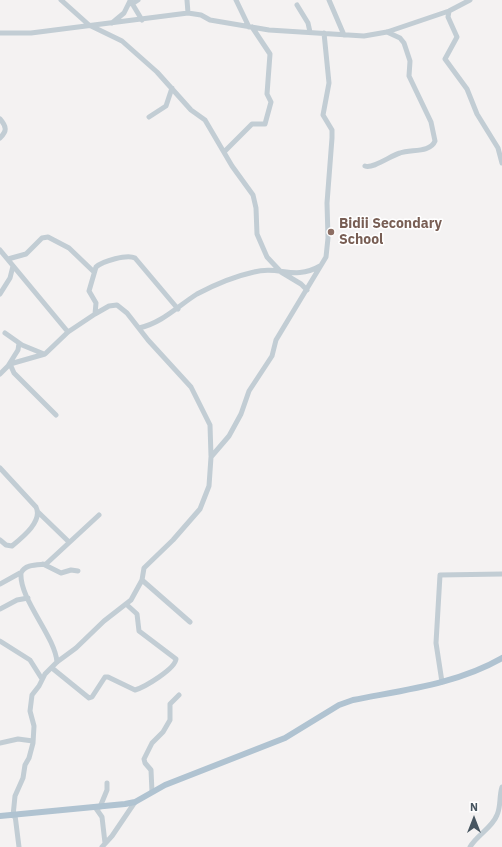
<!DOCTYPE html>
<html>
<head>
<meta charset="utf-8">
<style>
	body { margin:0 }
	#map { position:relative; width:502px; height:847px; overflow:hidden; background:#f4f2f2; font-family:"IBM Plex Sans",sans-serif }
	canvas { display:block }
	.north { position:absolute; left:454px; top:799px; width:40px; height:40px; -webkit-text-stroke:3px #fff; paint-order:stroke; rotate:0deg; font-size:11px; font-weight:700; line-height:16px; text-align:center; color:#485661 }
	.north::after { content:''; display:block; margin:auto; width:14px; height:18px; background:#485661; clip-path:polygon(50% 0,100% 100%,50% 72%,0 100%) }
</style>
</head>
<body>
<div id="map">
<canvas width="502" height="847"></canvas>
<div class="north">N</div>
</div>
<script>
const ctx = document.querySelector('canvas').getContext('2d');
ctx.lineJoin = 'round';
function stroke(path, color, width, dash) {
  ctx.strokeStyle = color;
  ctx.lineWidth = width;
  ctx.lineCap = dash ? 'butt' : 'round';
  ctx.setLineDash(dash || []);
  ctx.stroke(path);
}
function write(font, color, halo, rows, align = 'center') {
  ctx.font = font + ' "IBM Plex Sans",sans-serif';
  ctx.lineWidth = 3;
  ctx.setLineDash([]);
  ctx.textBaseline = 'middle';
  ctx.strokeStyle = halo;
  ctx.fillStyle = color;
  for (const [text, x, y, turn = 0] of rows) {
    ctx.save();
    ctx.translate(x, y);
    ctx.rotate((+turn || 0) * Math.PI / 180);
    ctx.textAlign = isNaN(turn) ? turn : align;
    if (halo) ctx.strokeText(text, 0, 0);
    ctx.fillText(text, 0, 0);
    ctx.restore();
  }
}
stroke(new Path2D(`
	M61,0L89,25L122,41L157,72L191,110L205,120L232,166L253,195L256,208L257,234L267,257L281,272L301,284L307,290
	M130,0L142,20
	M187,0L188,13
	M236,0L249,27
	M329,0L344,35
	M132,4L138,0
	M297,5L308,23L310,32
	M449,11L448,17L457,37L445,59L467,89L477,114L498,148L502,163
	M112,23L124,13L130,1
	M0,33H31L188,13L201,15L210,20L269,30L364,36L387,32L449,11L470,0
	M149,117L166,106L172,88
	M0,119C7,127 7,131 0,138
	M224,152L252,124H265L271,102L267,94L270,54L252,27
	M365,166C373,169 390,156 400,153C411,149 430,153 435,141L431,122L409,76L410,61L404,43L400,38L387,32
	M0,250L68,332
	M8,259L26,254L42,238L48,237L69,248L94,272
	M0,294L10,278L13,266
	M95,314L96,303L89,291L96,267C103,261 127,254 135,258L178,309
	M139,328C162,323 178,306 197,294C214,285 236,276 254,272C279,265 294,281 320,266
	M5,333L22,345L44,354
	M10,364L14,373L56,415
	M8,366L18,350L19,343
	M0,374L10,364L45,354L68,332L95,314L109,306L117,305L127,313L148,340L191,387L210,425L211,456
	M0,468L36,507C43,521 23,537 12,546L6,545L0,540
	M38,512L69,542
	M43,564L61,573L71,570L78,571
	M142,580L190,622
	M0,584L20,573
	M0,609L17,600L28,598
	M0,641L30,660L42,679
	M57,662C55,636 19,599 21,573C25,564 37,565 46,564L99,515
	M52,668L89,698L92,697L105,677H108L135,690C145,687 175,669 176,659L139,631L137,614L126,604
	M442,682L436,643L440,575L502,574
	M0,743L18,739L33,741
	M152,792L151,770L145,763L144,759L152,743L163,732L170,720V704L179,695
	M95,807L102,817L105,843
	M100,807L107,790V783
	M15,815L19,847
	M13,816L15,796L23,778L25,765L29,758L33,743L34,726L30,711L32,695L39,686L45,674L57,662L76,648L104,621L131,600L142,580L144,568L173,540L200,509L209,486L211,457L229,436L241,414L249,391L272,356L276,340L326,257L328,238L327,203L332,138V130L323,115L329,83L324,33
	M102,847L112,836L135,802
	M470,847C477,835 492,828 497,815C501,807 499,796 502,787`), '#c2cdd4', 5);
stroke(new Path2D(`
	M0,816L125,804L135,802L165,785L285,738L339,705L353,700C403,690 457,684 502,658`), '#b0c3d1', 6);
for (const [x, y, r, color] of [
	[331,232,4,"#8d6e63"]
]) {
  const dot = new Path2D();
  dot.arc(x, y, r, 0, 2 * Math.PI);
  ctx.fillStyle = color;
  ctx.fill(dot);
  stroke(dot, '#fff', 1.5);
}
write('bold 14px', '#785e54', '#fff', [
	["Bidii Secondary",339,224],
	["School",339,240]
], 'left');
</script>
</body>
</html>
